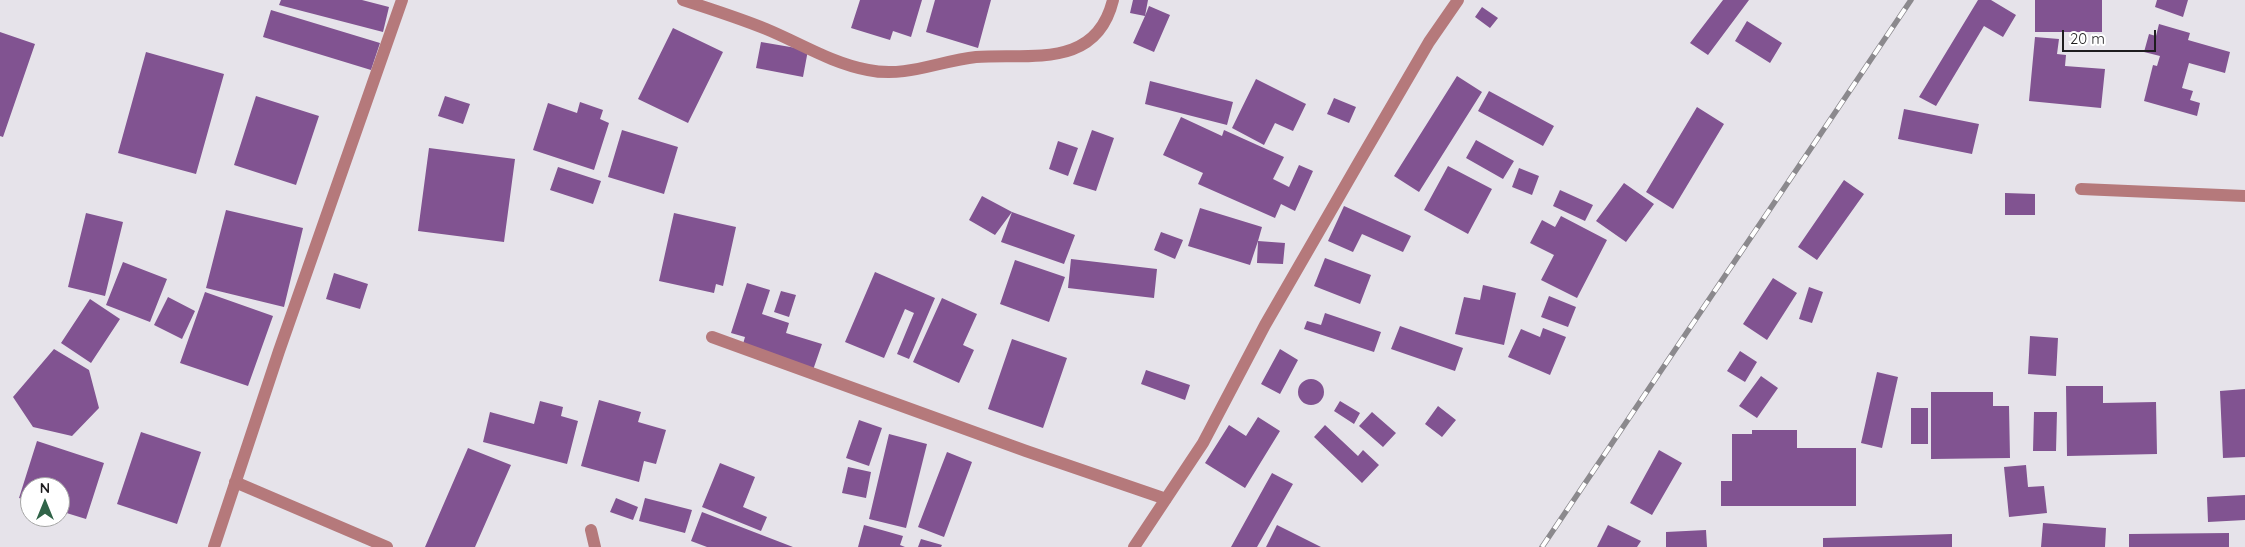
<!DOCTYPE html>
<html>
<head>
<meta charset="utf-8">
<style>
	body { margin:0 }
	#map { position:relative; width:2245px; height:547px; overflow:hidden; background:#e6e3ea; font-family:Quicksand,sans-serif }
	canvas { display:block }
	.north { position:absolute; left:20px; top:477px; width:50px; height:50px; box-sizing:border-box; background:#fff; border:1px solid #a5a5a5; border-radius:50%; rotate:0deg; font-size:14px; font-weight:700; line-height:20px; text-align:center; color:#1e1d1f }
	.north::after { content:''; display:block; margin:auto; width:18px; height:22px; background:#306348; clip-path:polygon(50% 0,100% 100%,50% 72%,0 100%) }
	.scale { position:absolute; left:2062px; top:30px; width:94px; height:22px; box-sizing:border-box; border:2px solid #1e1d1f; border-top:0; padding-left:6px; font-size:15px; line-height:18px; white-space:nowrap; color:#1e1d1f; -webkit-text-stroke:4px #fff; paint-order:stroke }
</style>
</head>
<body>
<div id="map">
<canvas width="2245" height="547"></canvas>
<div class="north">N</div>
<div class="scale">20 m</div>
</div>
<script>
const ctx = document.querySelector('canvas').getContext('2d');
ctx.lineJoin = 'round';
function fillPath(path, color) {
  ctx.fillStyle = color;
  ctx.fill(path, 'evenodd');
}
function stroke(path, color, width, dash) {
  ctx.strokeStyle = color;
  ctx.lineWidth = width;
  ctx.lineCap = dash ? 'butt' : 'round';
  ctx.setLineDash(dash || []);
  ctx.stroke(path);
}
fillPath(new Path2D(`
	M281,0H362L389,7L383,32L279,5Z
	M860,0H922L911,37L893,31L890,40L851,28Z
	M935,0H991L978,48L926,32Z
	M1133,0H1148L1145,16L1149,6L1170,15L1154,52L1133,43L1145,16L1130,13Z
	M1723,0H1749L1708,55L1690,43Z
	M1978,0H1991L2016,15L2003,37L1984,26L1936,106L1919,97Z
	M2035,0H2102V32H2035Z
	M2157,0H2188L2183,17L2155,7Z
	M1482,7L1498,18L1490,28L1475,17Z
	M271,10L380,43L371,70L263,37Z
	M1747,21L1782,43L1770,63L1735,41Z
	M2159,24L2190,33L2188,40L2230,52L2225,73L2189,63L2182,88L2193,91L2190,100L2200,103L2197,116L2144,101L2153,65L2157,66L2160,56L2144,52L2149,34L2156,36Z
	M673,28L723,52L688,123L638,99Z
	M0,32L35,44L3,137L0,136Z
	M2035,37L2059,39L2057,54L2066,55L2065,66L2105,69L2101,108L2029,101Z
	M761,42L808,50L803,77L756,68Z
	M146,52L224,74L196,174L118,153Z
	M1457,76L1482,92L1419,192L1394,176Z
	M1256,79L1306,104L1293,131L1275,123L1264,145L1232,128Z
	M1150,81L1233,102L1227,125L1145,104Z
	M1489,91L1554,126L1543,146L1478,111Z
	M256,96L319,116L296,185L234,165Z
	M445,96L470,104L463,124L438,116Z
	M1334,98L1356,107L1349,123L1327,114Z
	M580,102L603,110L600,119L609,123L594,170L533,150L548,103L577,113Z
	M1697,107L1724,124L1673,209L1646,192Z
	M1904,109L1979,124L1972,154L1898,139Z
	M1181,117L1222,136L1224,130L1284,157L1273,179L1289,187L1299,165L1313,171L1295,211L1281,204L1275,218L1198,184L1203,173L1163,155Z
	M622,130L678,147L664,194L608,177Z
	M1092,130L1114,138L1096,191L1073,184Z
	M1476,140L1514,161L1503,179L1466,158Z
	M1058,141L1078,148L1068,176L1049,169Z
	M429,148L515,159L504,242L418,231Z
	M1448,166L1492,189L1468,234L1424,210Z
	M558,167L601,181L593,204L550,190Z
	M1519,168L1539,176L1532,195L1512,187Z
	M1844,180L1864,194L1817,260L1798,247Z
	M1624,183L1654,204L1626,242L1596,221Z
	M1560,190L1593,205L1585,221L1553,206Z
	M2005,193L2035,194V215H2005Z
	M982,196L1012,212L1075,235L1064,264L1001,242L1012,212L995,235L969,220Z
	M1344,206L1411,236L1403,252L1362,234L1353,252L1328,241Z
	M1200,208L1262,227L1258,241L1285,243L1283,264L1257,263L1258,241L1250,265L1188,246Z
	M226,210L303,228L284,307L206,288Z
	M86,213L123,222L105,296L68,287Z
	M674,213L736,227L723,286L716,284L714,293L659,281Z
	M1561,216L1607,240L1577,298L1541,280L1554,255L1530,243L1542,220L1555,227Z
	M1161,232L1183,240L1175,259L1154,250Z
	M1325,258L1371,275L1360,304L1314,286Z
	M1071,259L1157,269L1154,298L1068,288Z
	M1015,260L1065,277L1049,322L1000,304Z
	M123,262L167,279L150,322L106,305Z
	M875,272L935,298L909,359L897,354L914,313L905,309L884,358L845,342Z
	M334,273L368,284L360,309L326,299Z
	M1773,278L1797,293L1767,340L1743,324Z
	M747,283L770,290L762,314L789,323L786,333L822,344L813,370L743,344L745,337L731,333Z
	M1483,285L1516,293L1504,345L1455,334L1464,297L1480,300Z
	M1809,287L1823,292L1812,323L1799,319Z
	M781,291L796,295L789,317L774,312Z
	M205,292L273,316L248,386L180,363Z
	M1549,296L1576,307L1568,327L1541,317Z
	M168,297L195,311L182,339L154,325Z
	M942,298L977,314L963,345L974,350L959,383L913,362Z
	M90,299L120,319L91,363L61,343Z
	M1325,313L1381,332L1374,352L1304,329L1307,321L1321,325Z
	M1400,326L1463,348L1455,371L1391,349Z
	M1543,328L1566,337L1550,375L1508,357L1521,329L1540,337Z
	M2030,336L2058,338L2056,376L2028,374Z
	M1012,339L1067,358L1043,428L988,409Z
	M54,349L89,370L99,408L72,436L33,427L13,397Z
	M1280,349L1298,360L1280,394L1261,384Z
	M1740,351L1757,362L1745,382L1727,371Z
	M1146,370L1190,385L1185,400L1141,384Z
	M1877,372L1898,377L1882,448L1861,443Z
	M1761,376L1778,388L1757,418L1739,406Z
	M1298 392a13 13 0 1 1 26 0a13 13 0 1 1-26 0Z
	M2066,386H2103V403L2156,402L2157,454L2067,456Z
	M2245,389V457L2223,458L2220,391Z
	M1931,392H1993V406H2009L2010,458L1931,459Z
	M599,400L641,412L638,422L666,430L656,464L644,461L639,482L581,466Z
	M540,401L563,407L561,416L578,421L567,464L483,442L490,412L534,424Z
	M1340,401L1360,413L1354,424L1334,411Z
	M1438,406L1456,420L1442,437L1425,424Z
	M1911,408H1928V444H1911Z
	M1372,412L1396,433L1383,447L1359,426Z
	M2034,412H2057L2056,451H2033Z
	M1258,417L1280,431L1245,488L1205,463L1229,425L1246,436Z
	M859,420L882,428L869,466L846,458Z
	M1325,425L1358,456L1363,450L1379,465L1362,483L1314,437Z
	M1752,430H1797V448H1856V506H1721V481H1732V434H1752Z
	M141,432L201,452L177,524L117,504Z
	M889,434L927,444L906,528L869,519Z
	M37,441L104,463L86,519L60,511V487H30V501L19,498Z
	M468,448L511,465L475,547H425Z
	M1659,450L1682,463L1652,515L1630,503Z
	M947,452L972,462L944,537L918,527Z
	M720,463L755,477L743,507L767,517L761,531L702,507Z
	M2026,465L2028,487L2044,486L2047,513L2009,517L2004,467Z
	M848,467L871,472L866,498L842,493Z
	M1272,473L1293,484L1257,547H1231Z
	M2245,495V520L2208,522L2207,497Z
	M616,498L638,507L633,520L610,512Z
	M645,498L692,510L685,533L639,521Z
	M702,512L793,547H707L691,541Z
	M2043,523L2106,528L2105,547H2041Z
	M864,525L903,536L900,545L905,547H858Z
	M1277,525L1321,547H1266Z
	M1608,525L1641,541L1637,547H1597Z
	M1706,530L1707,547H1666V532Z
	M2229,533V547H2129V534Z
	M1952,534V547H1823V538Z
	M921,539L942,545L941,547H918Z`), '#815391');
stroke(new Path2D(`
	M683,0C711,9 739,18 766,29C800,43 831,63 868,70C906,78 939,61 976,57C1029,53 1096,70 1113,0
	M2081,189L2245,196
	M712,337L1026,451L1166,499
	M235,482L387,547
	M591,530L595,547
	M214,547L279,351L402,0
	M1134,547L1203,443L1265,325L1359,162L1429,42L1458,0`), '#b5797b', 12);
const rail = new Path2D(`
	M1542,547L1911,0`);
stroke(rail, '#8b898d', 5.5);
stroke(rail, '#fff', 4, [11]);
</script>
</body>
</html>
